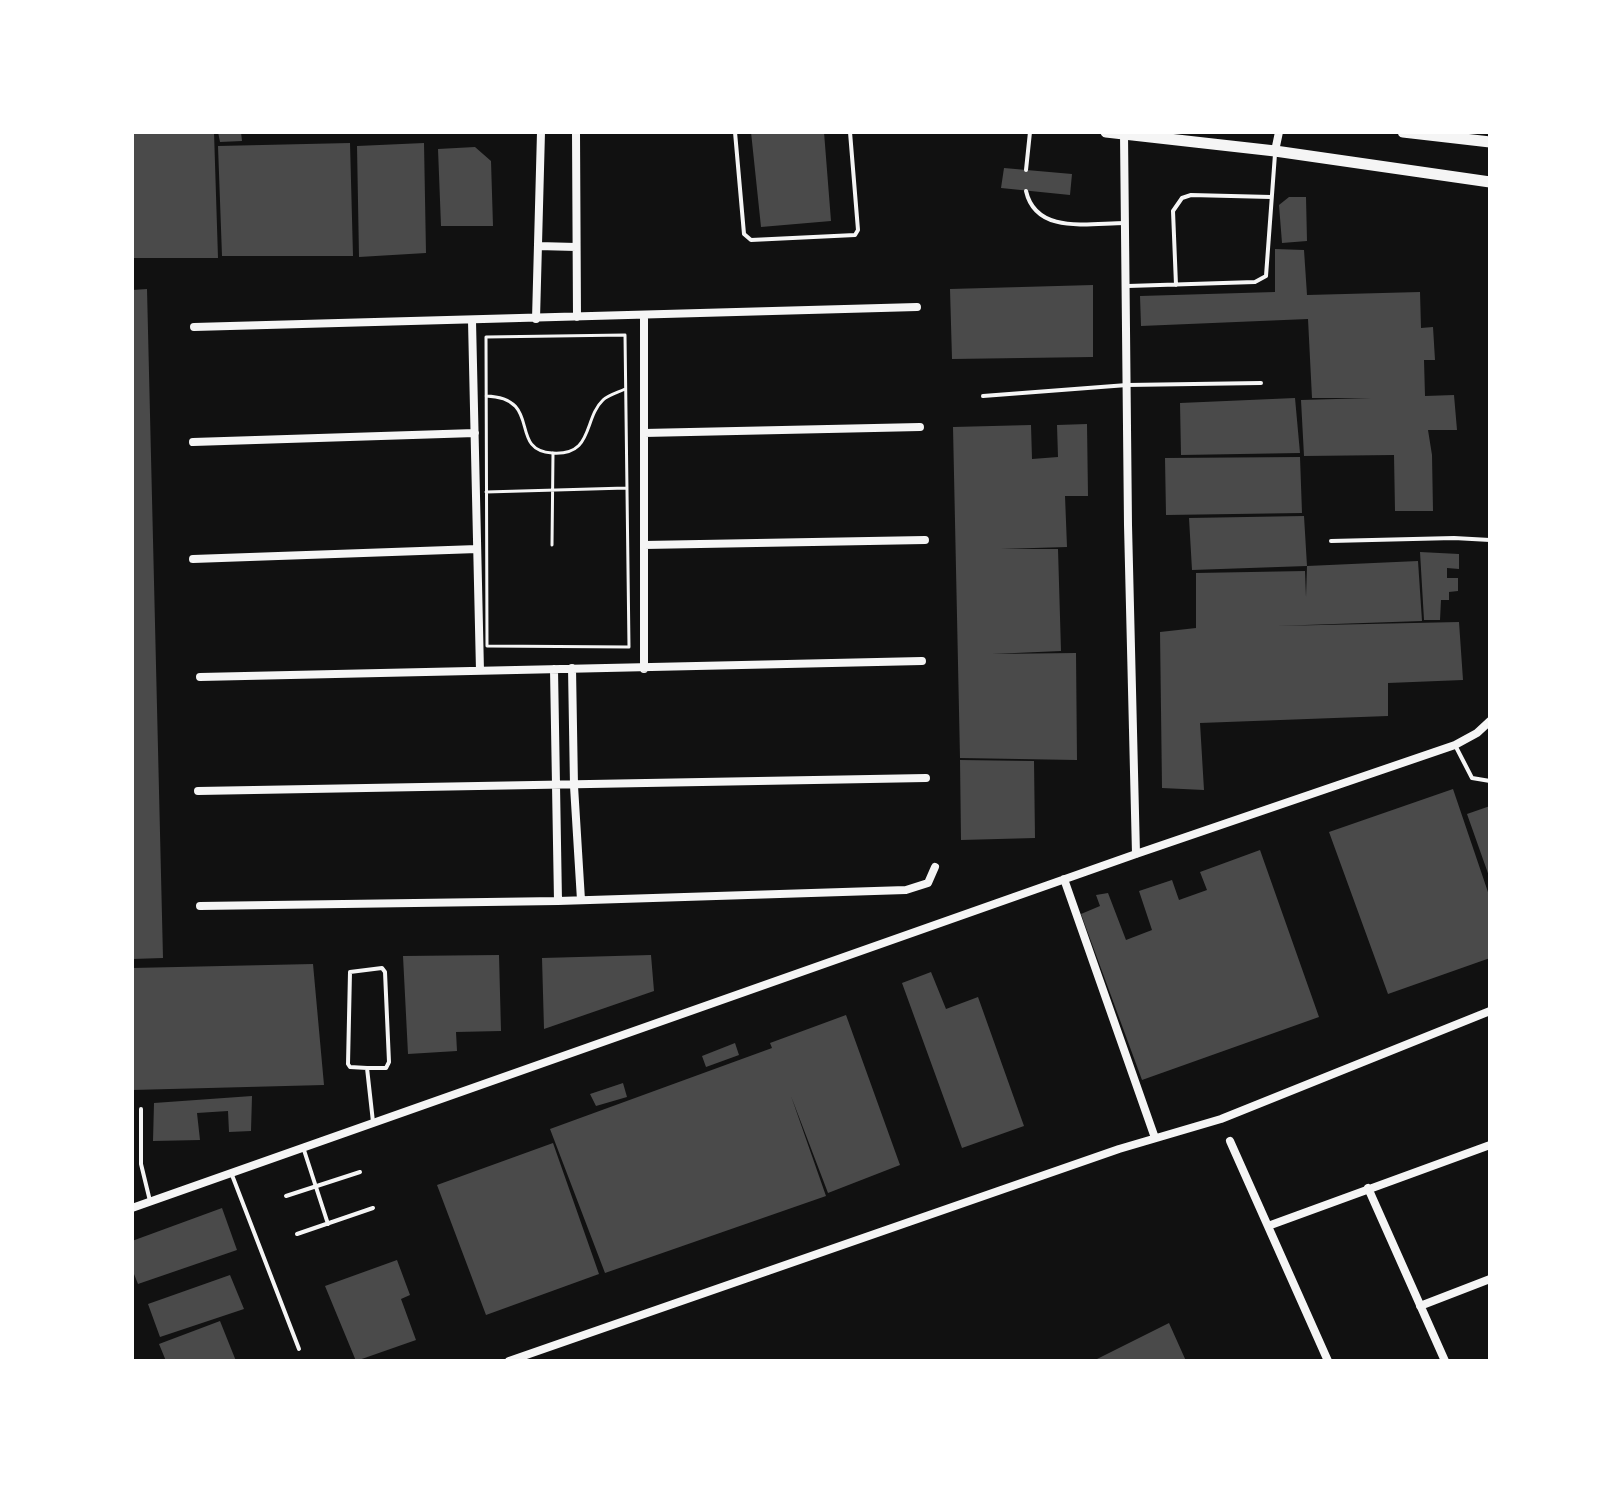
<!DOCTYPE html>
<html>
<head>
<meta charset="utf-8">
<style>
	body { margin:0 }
	#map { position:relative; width:1622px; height:1493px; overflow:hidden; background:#111; font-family:"Crimson Pro",serif }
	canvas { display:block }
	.frame { position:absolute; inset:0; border:134px solid #fff; pointer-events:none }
</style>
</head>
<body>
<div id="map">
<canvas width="1622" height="1493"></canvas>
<div class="frame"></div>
</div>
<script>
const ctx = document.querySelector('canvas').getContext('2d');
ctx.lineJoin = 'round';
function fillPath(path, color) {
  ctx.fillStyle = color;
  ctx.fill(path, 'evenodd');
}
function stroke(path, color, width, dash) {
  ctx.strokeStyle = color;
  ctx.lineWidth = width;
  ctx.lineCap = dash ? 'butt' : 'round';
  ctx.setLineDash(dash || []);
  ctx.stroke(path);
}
fillPath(new Path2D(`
	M132,132H214L218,258H132Z
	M218,132H241L242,141L220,142Z
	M751,132H824L831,221L761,227Z
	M350,143L353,256H222L218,146Z
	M424,143L426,253L359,257L357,146Z
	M475,147L491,161L493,226H441L438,149Z
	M1004,168L1072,174L1070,195L1001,188Z
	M1289,197H1306L1307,241L1282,243L1279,205Z
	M1275,249L1304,250L1307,295L1420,292L1421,328L1433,327L1435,360H1424L1425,396L1454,395L1457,430H1428L1432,455L1433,511H1395L1394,455L1304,456L1301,400L1371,398H1312L1308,319L1141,326L1140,296L1275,292Z
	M1093,285V357L952,359L950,289Z
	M147,289L163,958L132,959V290Z
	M1295,398L1300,453L1181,455L1180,403Z
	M1087,424L1088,496H1065L1067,547L1001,549H1058L1061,651L992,654L1076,653L1077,760L960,758L953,427L1031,425L1032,459L1058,457L1057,425Z
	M1300,457L1302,513L1166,515L1165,458Z
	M1304,516L1307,566L1192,570L1189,518Z
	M1420,552L1459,554V569L1447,568V578H1458V591L1449,592V600H1441L1440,620H1424Z
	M1418,561L1422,621L1276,626L1459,622L1463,680L1388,683V716L1200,723L1204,790L1162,788L1160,632L1196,628V573L1305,571L1306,597L1307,566Z
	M960,760L1034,761L1035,838L961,840Z
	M1453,789L1490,898V958L1388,994L1329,832Z
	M1490,806V879L1467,814Z
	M1260,850L1319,1017L1142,1080L1081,914L1100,906L1096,895L1108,893L1126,940L1152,930L1139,891L1172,880L1179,900L1207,890L1200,872Z
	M499,955L501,1031L456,1032L457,1051L408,1054L403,956Z
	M651,955L654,991L544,1029L542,958Z
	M313,964L324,1085L132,1090V968Z
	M931,972L946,1009L978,997L1024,1126L962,1148L902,983Z
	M846,1015L900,1165L828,1193L791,1096L826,1196L605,1273L550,1129L772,1048L770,1043Z
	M735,1043L739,1055L706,1067L702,1056Z
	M623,1083L627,1097L596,1106L590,1094Z
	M252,1096L251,1131L229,1132L228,1111L197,1113L200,1140L153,1141L154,1103Z
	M553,1143L599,1274L486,1315L437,1185Z
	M222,1208L237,1250L138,1284L132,1269V1241Z
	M397,1260L410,1295L401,1299L416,1340L356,1361L325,1286Z
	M230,1275L244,1309L160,1337L148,1304Z
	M220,1321L236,1361H166L159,1344Z
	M1169,1323L1186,1361H1093Z`), '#4a4a4a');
stroke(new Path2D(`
	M625,335L629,647L487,646L486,337Z
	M486,396C544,398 507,450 552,453C594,456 583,419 603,400C608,395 619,392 625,389
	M486,492L626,488
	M552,545L553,453`), '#f5f5f5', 3);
stroke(new Path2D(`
	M735,132L744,234L751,240L855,235L858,230L850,132
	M1026,170L1030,132
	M1026,191C1036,235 1089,223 1125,223
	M1176,285L1173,211L1182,198L1191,195L1271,197
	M1128,286L1255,282L1266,276L1275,154
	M983,396L1127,385L1261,383
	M1331,541L1454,538L1490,540
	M1455,745L1472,778L1490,781
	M367,1068L350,1067L348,1064L350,972L382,968L385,972L389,1062L386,1068H367L373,1122
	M141,1109V1164L150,1201
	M303,1147L328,1224
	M232,1175L299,1349
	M286,1196L360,1172
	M297,1234L373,1208`), '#f5f5f5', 4);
stroke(new Path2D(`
	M576,132L577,317
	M1124,134L1128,525L1136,854
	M1275,151L1279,132
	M538,246L576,247
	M536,319L541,132
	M472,321L480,671
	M194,327L917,307
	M644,433L920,427
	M193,442L475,433
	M644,545L925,540
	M193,559L477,549
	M572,668L574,786L581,900
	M554,669L558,901
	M644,669V315
	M200,677L922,661
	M198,791L926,778
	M1064,879L1155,1138
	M200,906L558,901L906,890L928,883L935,867
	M1230,1141L1328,1361
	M1368,1188L1445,1361
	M132,1208L1136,854L1455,745L1477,733L1490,721
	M1268,1226L1490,1145
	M1420,1306L1490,1279
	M509,1361L1119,1149L1221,1119L1490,1011`), '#f5f5f5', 8);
stroke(new Path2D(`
	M1106,132L1275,151L1490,182
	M1403,132L1490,142`), '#f5f5f5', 11);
</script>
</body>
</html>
